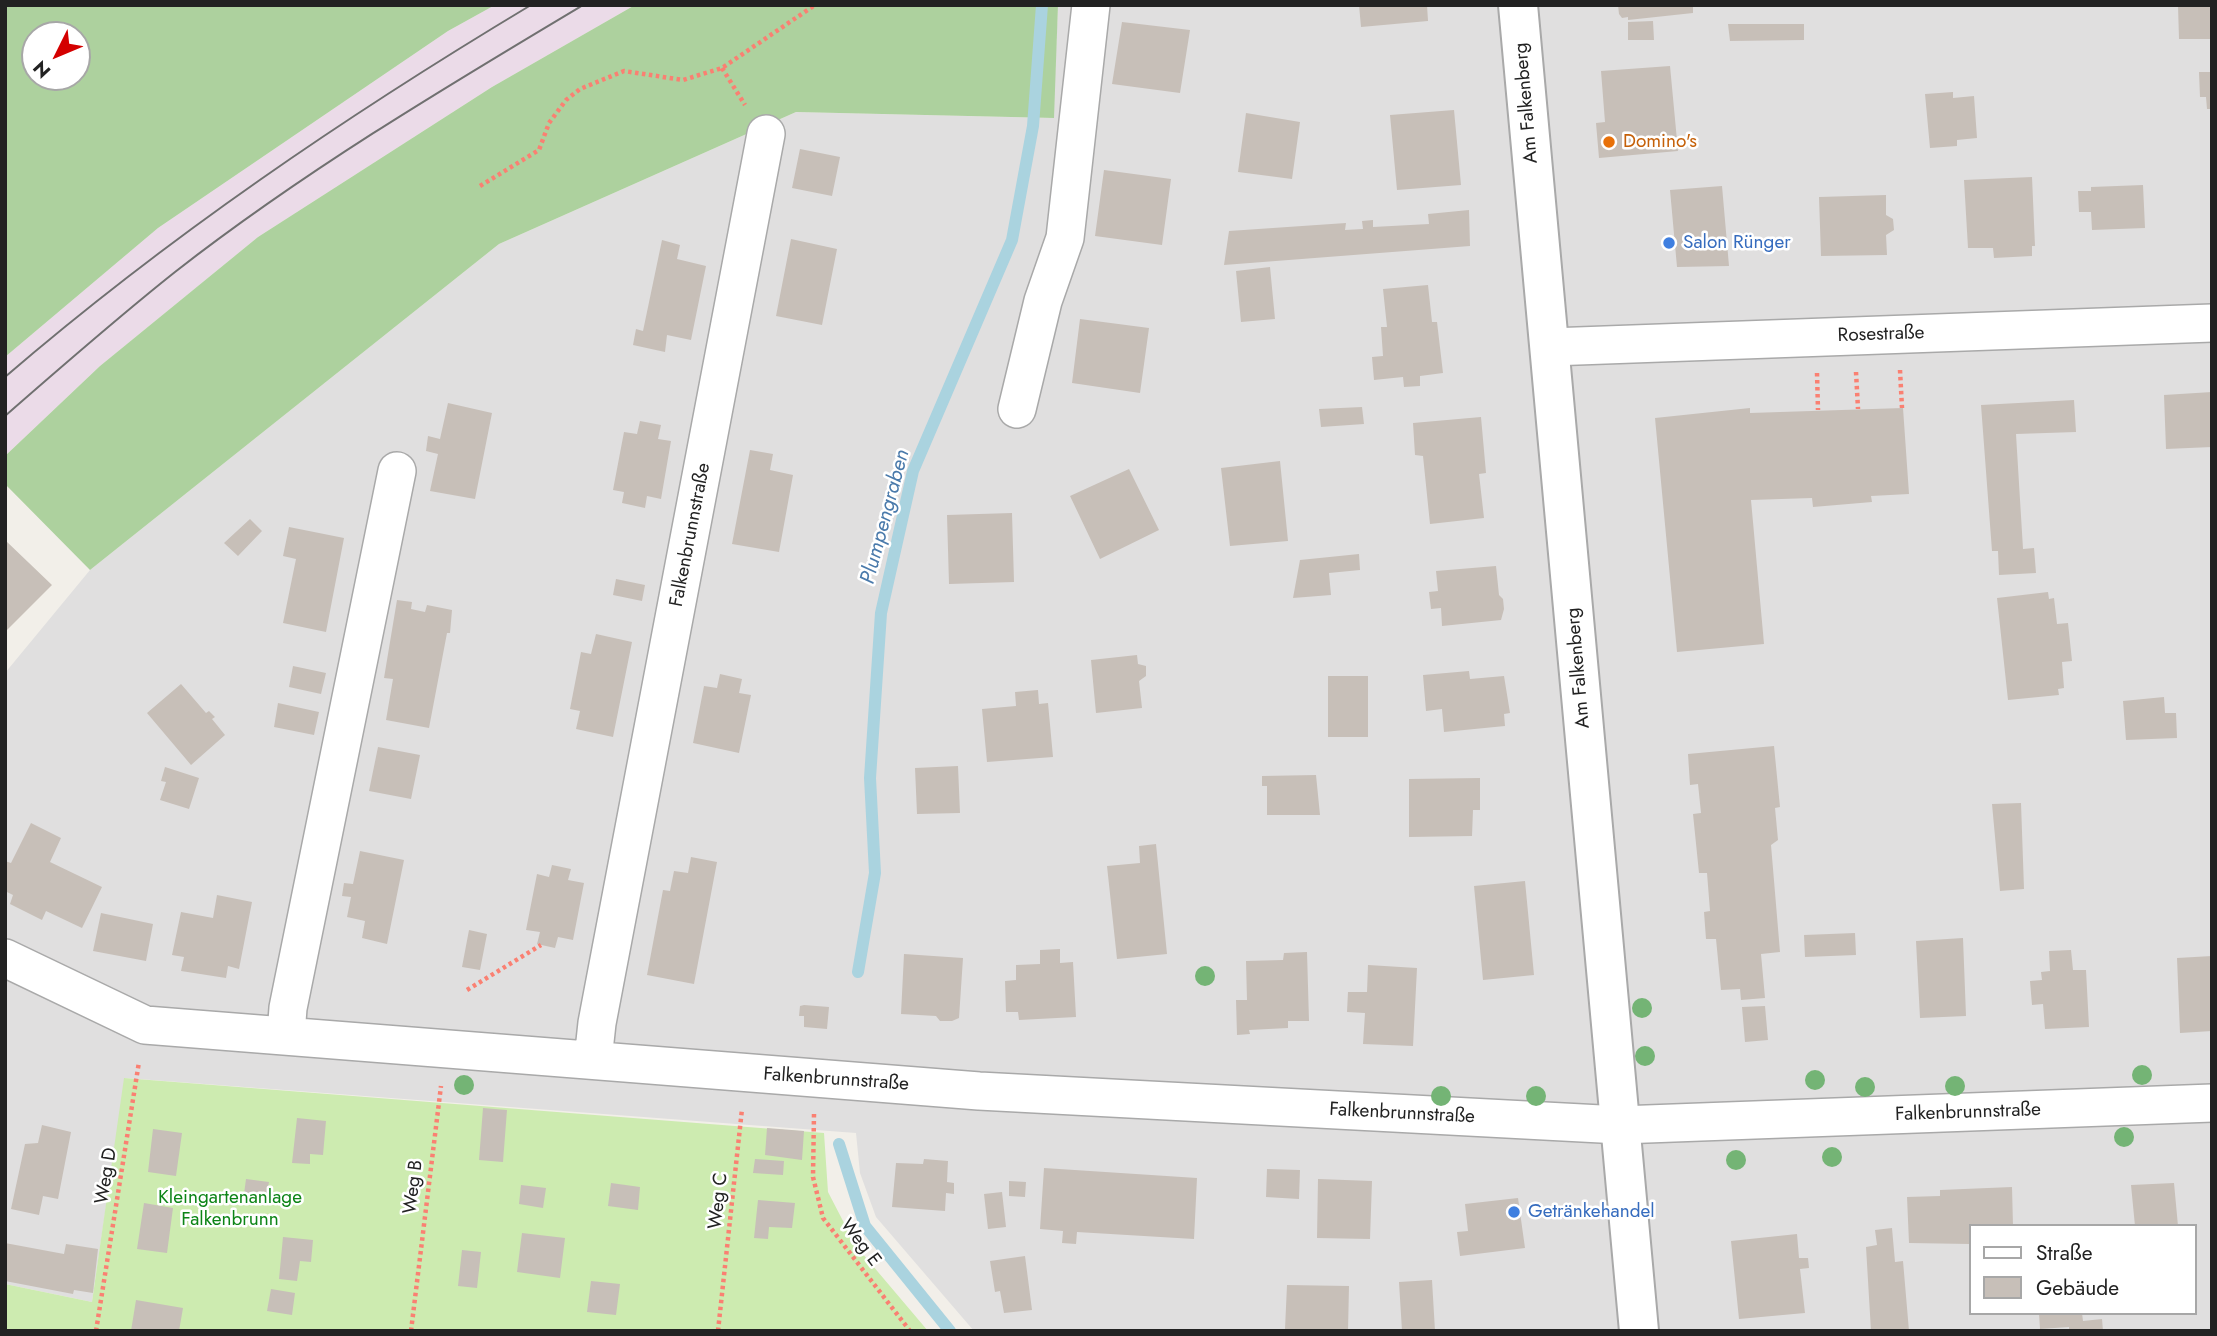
<!DOCTYPE html>
<html>
<head>
<meta charset="utf-8">
<style>
	body { margin:0 }
	#map { position:relative; width:2217px; height:1336px; overflow:hidden; background:#f2efe9; font-family:Jost,sans-serif }
	canvas { display:block }
	.frame { position:absolute; inset:0; border:7px solid #222; pointer-events:none }
	.legend { position:absolute; left:1969px; top:1224px; width:228px; height:91px; box-sizing:border-box; background:#fff; border:2px solid #a7a7a7; margin:0; padding:9px 12px; list-style:none; font-size:21px; color:#222 }
	.legend li { display:flex; align-items:center; gap:14px; height:35px }
	.legend b { width:35px; border:2px solid #a7a7a7 }
	.north { position:absolute; left:21px; top:21px; width:70px; height:70px; box-sizing:border-box; background:#fff; border:2px solid #a7a7a7; border-radius:50%; rotate:227deg; font-size:19px; font-weight:700; line-height:28px; text-align:center; color:#222 }
	.north::after { content:''; display:block; margin:auto; width:24px; height:32px; background:#d40000; clip-path:polygon(50% 0,100% 100%,50% 72%,0 100%) }
</style>
</head>
<body>
<div id="map">
<canvas width="2217" height="1336"></canvas>
<div class="frame"></div>
<ul class="legend">
<li><b style="height:9px;background:#fff"></b>Straße</li>
<li><b style="height:19px;background:#c7bfb8"></b>Gebäude</li>
</ul>
<div class="north">N</div>
</div>
<script>
const ctx = document.querySelector('canvas').getContext('2d');
ctx.lineJoin = 'round';
function fillPath(path, color) {
  ctx.fillStyle = color;
  ctx.fill(path, 'evenodd');
}
function stroke(path, color, width, dash) {
  ctx.strokeStyle = color;
  ctx.lineWidth = width;
  ctx.lineCap = dash ? 'butt' : 'round';
  ctx.setLineDash(dash || []);
  ctx.stroke(path);
}
function write(font, color, halo, rows, align = 'center') {
  ctx.font = font + ' Jost,sans-serif';
  ctx.lineWidth = 5;
  ctx.setLineDash([]);
  ctx.textBaseline = 'middle';
  ctx.strokeStyle = halo;
  ctx.fillStyle = color;
  for (const [text, x, y, turn = 0] of rows) {
    ctx.save();
    ctx.translate(x, y);
    ctx.rotate((+turn || 0) * Math.PI / 180);
    ctx.textAlign = isNaN(turn) ? turn : align;
    if (halo) ctx.strokeText(text, 0, 0);
    ctx.fillText(text, 0, 0);
    ctx.restore();
  }
}
fillPath(new Path2D(`
	M1058,5H2212V1331H974L876,1217L860,1173L856,1133L125,1078L92,1302L5,1284V673L90,570L499,244L796,112L1053,118ZM1970,1226H2194V1313H1970Z`), '#e0dfdf');
fillPath(new Path2D(`
	M495,5H635L492,87L258,237L100,366L5,456V357L158,228L448,31Z`), '#ebdbe8');
fillPath(new Path2D(`
	M124,1078L824,1133L828,1192L856,1246L928,1331H5V1284L92,1302Z`), '#cdebb0');
fillPath(new Path2D(`
	M5,5H495L448,31L158,228L5,357ZM35,35H77V77H35Z
	M635,5H1058L1054,118L796,112L499,244L90,570L5,484V456L100,366L258,237L492,87Z`), '#add19e');
stroke(new Path2D(`
	M858,972L875,873L870,778L881,613L913,471L1012,240L1033,126L1042,5
	M839,1144L865,1226L950,1331`), '#aad3df', 12);
fillPath(new Path2D(`
	M1359,5H1427L1428,21L1361,27Z
	M1618,5H1693V13L1628,20V17L1622,18L1619,14Z
	M2178,5H2212V39H2179Z
	M1653,21L1654,40H1628V22Z
	M1122,22L1190,30L1180,93L1112,84Z
	M1728,24H1804V40L1730,41Z
	M1670,66L1678,151L1599,158L1596,123L1605,122L1601,71Z
	M2199,72H2212V109H2207L2206,97H2200Z
	M1953,92V98L1974,96L1977,138L1957,140V146L1930,148L1925,94Z
	M1454,110L1461,185L1397,190L1390,115Z
	M1246,113L1300,122L1292,179L1238,172Z
	M800,149L840,157L832,196L792,188Z
	M1104,170L1171,179L1162,245L1095,236Z
	M2032,177L2035,246H2032V256L1994,258L1993,248H1968L1964,180Z
	M2143,185L2145,228L2092,230L2091,212H2079L2078,191H2091V187Z
	M1722,186L1729,266L1677,267L1670,190Z
	M1886,195V215L1893,219L1894,230L1886,235L1887,255L1821,256L1819,197Z
	M1469,210L1470,246L1224,265L1229,231L1346,223L1345,230L1363,229L1362,221L1373,220V227L1429,224L1428,214Z
	M791,239L837,249L822,325L776,316Z
	M662,240L680,245L677,259L706,266L691,340L667,335L665,352L633,345L636,329L643,331Z
	M1270,267L1275,319L1241,322L1236,271Z
	M1428,285L1432,322H1437L1443,373L1420,376V386L1404,387L1403,377L1374,380L1372,357L1383,356L1381,327H1387L1383,289Z
	M1080,319L1149,328L1140,393L1072,383Z
	M2212,392V447L2166,449L2164,395Z
	M2074,400L2076,432L2016,434L2023,549L2034,548L2036,573L1999,575L1998,551H1992L1981,405Z
	M448,403L492,413L475,499L430,491L438,454L426,451L428,436L440,439Z
	M1362,407L1364,424L1321,427L1319,409Z
	M1750,408V413L1903,408L1909,494L1871,496L1872,502L1813,507L1812,498L1751,500L1764,644L1677,652L1655,418Z
	M1481,417L1486,473L1479,474L1484,518L1430,524L1423,456L1415,455L1413,423Z
	M640,421L661,425L658,439L671,441L661,499L647,496L645,508L622,503L624,492L613,490L624,432L637,434Z
	M750,450L773,454L770,470L793,475L779,552L732,544Z
	M1280,461L1288,541L1230,546L1221,468Z
	M1129,469L1159,530L1100,559L1070,496Z
	M1012,513L1014,582L949,584L947,515Z
	M250,519L262,531L238,556L224,543Z
	M289,527L344,538L326,632L283,623L296,559L283,556Z
	M5,540L52,585L5,632Z
	M1359,554L1360,570L1329,573L1331,595L1293,598L1300,560Z
	M1496,566L1499,595L1503,599L1504,609L1501,620L1442,626L1441,608L1431,609L1429,592L1438,591L1436,571Z
	M616,579L645,585L642,601L613,595Z
	M2048,592L2049,599L2054,598L2057,624L2068,623L2072,661L2062,662L2064,688L2058,689L2059,695L2008,700L1997,598Z
	M397,600L412,602L411,609L425,612L427,605L452,610L450,633H447L429,728L386,720L393,679L384,678Z
	M596,634L632,642L613,737L576,729L580,711L570,709L581,652L591,654Z
	M1137,655L1138,664L1146,666V676L1139,681L1142,708L1096,713L1091,660Z
	M293,666L326,673L321,694L289,687Z
	M1469,671L1470,679L1504,676L1510,713L1504,714L1505,726L1444,732L1442,709L1426,711L1423,675Z
	M720,674L742,679L739,693L751,695L739,753L693,743L704,686L717,688Z
	M1328,676H1368V737H1328Z
	M181,684L206,713L209,711L215,717L212,719L225,735L191,765L147,713Z
	M1038,690L1039,704L1048,703L1053,757L987,762L982,709L1016,706L1015,692Z
	M2164,697L2165,713H2176L2177,738L2126,740L2123,701Z
	M278,703L319,712L314,735L274,727Z
	M1774,746L1780,807L1775,808L1778,840L1771,845L1780,952L1761,954L1765,998L1741,1000L1740,989L1721,990L1716,939H1706L1704,912L1710,911L1707,873H1699L1693,814L1701,813L1698,784L1690,785L1688,754Z
	M378,747L420,755L411,799L369,791Z
	M958,766L960,813L917,814L915,768Z
	M165,767L199,778L189,809L160,800L166,782L161,781Z
	M1316,775L1320,815H1267V786H1262V776Z
	M1480,778V810H1473L1472,836L1409,837V779Z
	M2021,803L2024,889L2000,891L1992,804Z
	M31,823L61,838L50,862L102,887L82,928L46,911L42,920L10,904L13,895L5,891V861L11,863Z
	M1156,844L1167,954L1117,959L1107,866L1140,863L1139,846Z
	M360,851L404,860L387,944L362,938L365,921L347,917L351,897L342,896L344,883L353,884Z
	M691,857L717,862L694,984L647,975L663,890L670,891L674,871L688,873Z
	M552,865L571,869L568,880L584,883L573,940L558,937L555,948L537,944L540,932L526,930L537,874L549,877Z
	M1525,881L1534,975L1483,980L1474,886Z
	M217,895L252,902L239,969L228,966L226,978L181,971L184,957L172,955L181,912L213,918Z
	M101,913L153,924L146,961L93,951Z
	M469,930L487,934L480,970L462,967Z
	M1855,933L1856,955L1805,957L1804,935Z
	M1963,938L1966,1016L1920,1018L1916,941Z
	M1060,949V963L1073,962L1076,1017L1019,1020L1018,1012H1006L1005,981L1016,980V965L1040,964V950Z
	M2071,950L2073,970H2086L2089,1027L2045,1029L2043,1004L2032,1005L2030,981L2042,980L2041,972L2050,971L2049,951Z
	M1307,952L1309,1021H1288V1028L1249,1030L1250,1034L1237,1035L1236,1000H1247L1246,961L1283,960L1284,953Z
	M904,954L963,958L959,1018L952,1021H940L936,1016L901,1014Z
	M2212,956V1031L2180,1033L2177,958Z
	M1368,965L1417,968L1413,1046L1363,1044L1365,1013L1347,1012L1348,992H1367Z
	M804,1005L829,1007L827,1029L804,1027V1016H799L800,1006Z
	M1765,1006L1768,1040L1745,1042L1742,1007Z
	M483,1108L507,1110L503,1162L479,1160Z
	M297,1118L326,1121L323,1155L310,1154V1164L292,1163Z
	M42,1125L71,1132L58,1199L43,1196L39,1215L11,1209L25,1144L38,1143Z
	M767,1128L804,1131L802,1160L765,1155Z
	M153,1129L182,1133L176,1176L148,1172Z
	M755,1159L784,1161L783,1175L753,1173Z
	M924,1159L948,1161L947,1182L954,1183V1194L946,1193L945,1211L892,1207L896,1163L923,1164Z
	M1044,1168L1197,1178L1194,1239L1077,1232L1076,1244L1062,1243L1063,1231L1040,1229Z
	M1267,1169L1300,1170L1299,1199L1266,1197Z
	M246,1179L269,1182L266,1198L244,1194Z
	M1318,1179L1372,1181L1370,1239L1317,1238Z
	M1009,1181L1026,1182L1025,1197L1009,1196Z
	M611,1183L640,1187L638,1210L608,1206Z
	M2174,1183L2178,1226H2135L2131,1185Z
	M521,1185L546,1188L543,1208L519,1204Z
	M2012,1187L2013,1226H1970V1244L1909,1243L1907,1197L1940,1196V1190Z
	M1002,1192L1006,1227L988,1229L984,1194Z
	M1518,1198L1525,1248L1460,1256L1457,1232L1468,1231L1465,1204Z
	M758,1200L795,1203L792,1228L769,1227L768,1239L754,1238Z
	M144,1203L173,1208L167,1253L137,1249Z
	M1892,1228L1895,1262L1903,1261L1909,1331H1871L1866,1247L1877,1245L1875,1230Z
	M522,1233L565,1238L560,1278L517,1272Z
	M1797,1234L1799,1258H1808L1809,1268L1800,1269L1805,1313L1739,1319L1731,1241Z
	M283,1237L313,1240L311,1262L300,1261L297,1281L279,1279Z
	M5,1243L64,1254L66,1244L98,1249L93,1293L74,1290L73,1294L5,1281Z
	M462,1250L481,1252L477,1288L458,1286Z
	M1025,1256L1032,1310L1004,1313L1000,1291L995,1292L990,1261Z
	M1432,1280L1435,1331H1402L1399,1282Z
	M591,1281L620,1284L616,1315L587,1312Z
	M1287,1285L1349,1286L1348,1331L1285,1329Z
	M271,1289L295,1293L292,1315L267,1311Z
	M136,1300L183,1308L179,1331H131Z
	M2039,1313H2082L2083,1321L2102,1319L2103,1331H2069V1327L2040,1329Z`), '#c7bfb8');
const minor = new Path2D(`
	M1550,347L2212,323
	M1017,409L1043,301L1065,238L1091,5
	M5,958L145,1025L979,1091L1620,1125L2212,1103
	M286,1035L288,1008L397,471
	M593,1060L597,1023L766,134`);
const tertiary = new Path2D(`
	M1518,5L1639,1331`);
stroke(minor, '#a9a9a9', 40);
stroke(tertiary, '#a9a9a9', 42);
stroke(new Path2D(`
	M722,68L745,105
	M480,186L539,150L549,123L566,100L580,89L624,71L683,80L722,68L815,5
	M1900,370L1902,408
	M1856,372L1858,409
	M1817,373L1818,410
	M467,990L541,945
	M814,1114L813,1177L823,1218L910,1331
	M96,1331L139,1062
	M411,1331L441,1086
	M718,1331L742,1109`), '#fa8072', 4.5, [3.5, 3.5]);
stroke(minor, '#fff', 37);
stroke(tertiary, '#fff', 38);
stroke(new Path2D(`
	M5,377C169,236 346,116 531,5
	M5,416C61,367 117,318 175,272C303,172 444,88 583,5`), '#707070', 2);
ctx.fillStyle = '#74b475';
for (const [x, y] of [
	[1205,976],
	[1642,1008],
	[1645,1056],
	[2142,1075],
	[1815,1080],
	[464,1085],
	[1955,1086],
	[1865,1087],
	[1441,1096],
	[1536,1096],
	[2124,1137],
	[1832,1157],
	[1736,1160]
]) {
  ctx.beginPath();
  ctx.arc(x, y, 10, 0, 2 * Math.PI);
  ctx.fill();
}
for (const [x, y, r, color] of [
	[1609,142,7,"#e8710a"],
	[1669,243,7,"#3f7fe0"],
	[1514,1212,7,"#3f7fe0"]
]) {
  const dot = new Path2D();
  dot.arc(x, y, r, 0, 2 * Math.PI);
  ctx.fillStyle = color;
  ctx.fill(dot);
  stroke(dot, '#fff', 2.5);
}
write('19px', '#222', '#fff', [
	["Am Falkenberg",1527,103,-95],
	["Rosestraße",1881,335,-2],
	["Falkenbrunnstraße",691,535,-79],
	["Am Falkenberg",1579,668,-95],
	["Falkenbrunnstraße",836,1080,4],
	["Falkenbrunnstraße",1968,1113,-2],
	["Falkenbrunnstraße",1402,1114,3],
	["Weg D",107,1176,-81],
	["Weg B",414,1187,-83],
	["Weg C",719,1201,-84],
	["Weg E",860,1243,53]
]);
write('19px', '#c56008', '#fff', [
	["Domino's",1623,142]
], 'left');
write('19px', '#366cbe', '#fff', [
	["Salon Rünger",1683,243],
	["Getränkehandel",1528,1212]
], 'left');
write('19px', '#0c8416', '#fff', [
	["Kleingartenanlage",230,1198],
	["Falkenbrunn",230,1220]
]);
write('italic 21px', '#4a7aab', '#fff', [
	["Plumpengraben",886,517,-75]
]);
</script>
</body>
</html>
